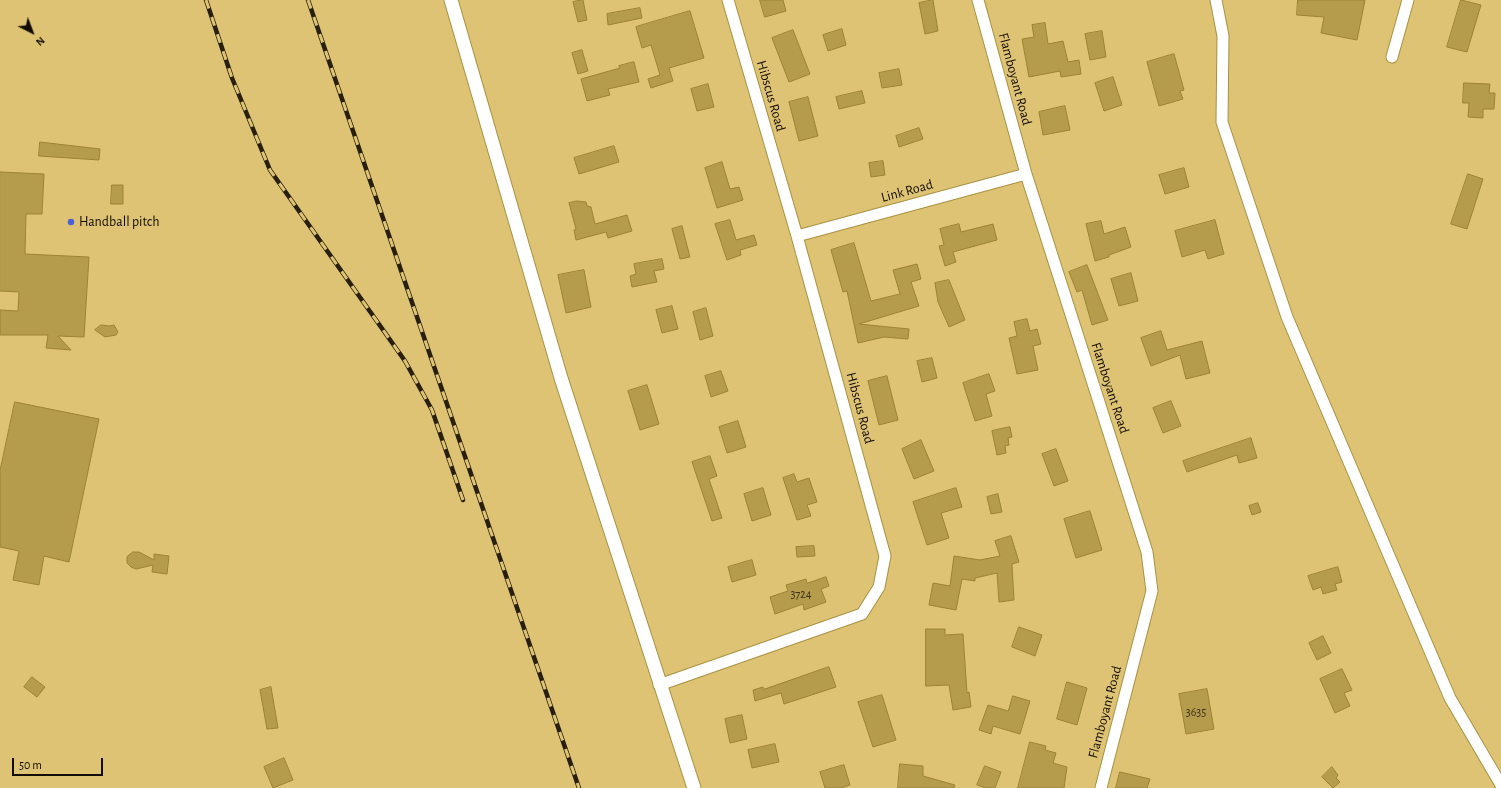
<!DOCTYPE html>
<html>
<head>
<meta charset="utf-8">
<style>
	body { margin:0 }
	#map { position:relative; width:1501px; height:788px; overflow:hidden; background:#ddc373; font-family:"Alegreya Sans",sans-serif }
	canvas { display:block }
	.north { position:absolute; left:12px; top:12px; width:40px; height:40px; -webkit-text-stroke:3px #ddc373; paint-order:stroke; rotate:138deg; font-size:11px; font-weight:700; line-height:16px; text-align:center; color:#130c00 }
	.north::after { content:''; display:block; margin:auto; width:14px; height:18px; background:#130c00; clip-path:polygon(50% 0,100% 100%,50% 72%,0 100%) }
	.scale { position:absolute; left:12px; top:758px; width:91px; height:18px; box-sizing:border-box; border:2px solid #130c00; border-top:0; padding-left:5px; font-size:12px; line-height:14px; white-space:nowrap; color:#130c00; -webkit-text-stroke:3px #ddc373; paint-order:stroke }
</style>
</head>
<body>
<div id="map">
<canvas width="1501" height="788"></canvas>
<div class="north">N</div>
<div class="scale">50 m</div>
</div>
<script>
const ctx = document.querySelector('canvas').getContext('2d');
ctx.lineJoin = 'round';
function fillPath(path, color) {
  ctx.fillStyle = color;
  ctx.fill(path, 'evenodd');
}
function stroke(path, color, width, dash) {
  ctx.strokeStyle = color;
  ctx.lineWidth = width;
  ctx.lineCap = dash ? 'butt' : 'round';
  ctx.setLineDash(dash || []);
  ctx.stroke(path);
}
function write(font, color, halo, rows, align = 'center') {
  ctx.font = font + ' "Alegreya Sans",sans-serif';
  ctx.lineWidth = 4;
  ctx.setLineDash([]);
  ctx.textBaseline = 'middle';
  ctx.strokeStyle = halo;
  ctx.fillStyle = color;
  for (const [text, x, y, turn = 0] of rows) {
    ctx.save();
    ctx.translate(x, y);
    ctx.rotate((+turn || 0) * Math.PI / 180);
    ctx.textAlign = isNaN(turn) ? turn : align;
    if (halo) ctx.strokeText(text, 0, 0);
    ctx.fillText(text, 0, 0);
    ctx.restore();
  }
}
const building = new Path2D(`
	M583,0L587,20L578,22L573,2Z
	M760,0H783L786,11L765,17Z
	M933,0L938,31L925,34L919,3Z
	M1298,0H1365L1357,40L1321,33L1324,17L1297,15Z
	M1461,0L1481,5L1467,52L1447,47Z
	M640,8L642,18L608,25L607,14Z
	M690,11L704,58L669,68L673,81L651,88L648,79L660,75L651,45L642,48L636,27Z
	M1045,23L1048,44L1063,41L1068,62L1079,60L1081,74L1061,77L1060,71L1029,77L1022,39L1034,37L1032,25Z
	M842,29L846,45L828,51L823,35Z
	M793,30L810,74L789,82L772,38Z
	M1102,31L1106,57L1090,60L1085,34Z
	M582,50L588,71L578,74L572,53Z
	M1174,54L1184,90L1180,91L1183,99L1159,106L1147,62Z
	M634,62L639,82L608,89L610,95L587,101L581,79L620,68L619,66Z
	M899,69L902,85L882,88L879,73Z
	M1113,77L1122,105L1104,111L1095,83Z
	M1464,83L1490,84L1489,93H1495L1494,109H1483V118L1468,117L1469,103H1463Z
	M708,84L714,107L697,111L691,89Z
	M862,91L865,103L839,109L836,97Z
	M808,97L818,136L799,141L789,102Z
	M1065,106L1070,130L1043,135L1039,112Z
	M919,128L923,139L899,147L896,136Z
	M40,142L100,149L99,160L39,156Z
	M614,146L619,162L579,174L574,158Z
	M883,161L885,175L871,177L869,163Z
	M722,162L730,189L739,187L743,200L717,208L705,168Z
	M1184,168L1189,187L1165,194L1159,175Z
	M0,172L44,174L42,214H26L25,254L89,257L84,337L58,336L71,350L46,348L48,335H0V310L18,311L19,292L0,291Z
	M1468,174L1483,179L1467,229L1451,224Z
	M112,185H123V204H111Z
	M577,201L586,202L587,206L591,207L595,224L627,215L632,231L608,238L606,232L576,240L574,230L576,229L569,203Z
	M730,220L736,240L754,235L757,245L740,250L741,255L727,260L715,224Z
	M1215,220L1224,254L1208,259L1205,250L1182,257L1175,231Z
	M1101,221L1104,234L1125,227L1131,247L1109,255V257L1095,261L1086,224Z
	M959,224L961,232L993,224L997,240L953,252L956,262L945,266L939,246L944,245L940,229Z
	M682,226L690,257L680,259L672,229Z
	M854,243L871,301L900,294L893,270L917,264L921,279L911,282L919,306L859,324L909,329L908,339L884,337L858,343L847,291L843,292L831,250Z
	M662,259L664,269L654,271L657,282L632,287L630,276L636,274L634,264Z
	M1087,265L1108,320L1092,325L1082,290L1077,292L1069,272Z
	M584,270L591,307L566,313L558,275Z
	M1131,273L1138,301L1119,306L1111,279Z
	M949,280L965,320L949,327L938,302L935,283Z
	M672,306L678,329L662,333L656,310Z
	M706,308L713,336L700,340L693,312Z
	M1027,319L1030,331L1037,329L1041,344L1033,346L1038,370L1017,374L1009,338L1017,336L1014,322Z
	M101,325L109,326L114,325L118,332L116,335L105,337L95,330Z
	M1161,331L1167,350L1202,341L1210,373L1186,379L1180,355L1151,366L1141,338Z
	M932,358L937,378L922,382L917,361Z
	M721,371L728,391L711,397L705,376Z
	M989,374L995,391L986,394L992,416L975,421L963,383Z
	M887,376L898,420L879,425L868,381Z
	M647,385L659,424L640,430L628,391Z
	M1171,401L1181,426L1163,433L1153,408Z
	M15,402L99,419L69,562L44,556L39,585L13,580L19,551L0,547V471Z
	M738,421L746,447L727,453L719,427Z
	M1010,427L1012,437L1008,438L1009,445L1005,446L1006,453L997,455L992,431Z
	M1251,438L1257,458L1239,463L1237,455L1187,472L1183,461Z
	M921,440L934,471L914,479L902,449Z
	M1056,449L1068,481L1054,486L1042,454Z
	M710,456L717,476L709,479L722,518L712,521L692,462Z
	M794,474L797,482L809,478L817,502L807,505L811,516L797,520L783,478Z
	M763,488L771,515L752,521L744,494Z
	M956,488L962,507L941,513L949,538L927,545L913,502Z
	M998,494L1002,512L991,514L987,497Z
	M1258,503L1261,512L1252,515L1249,506Z
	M1090,511L1102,550L1076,558L1064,519Z
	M1011,536L1019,562L1012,564L1014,600L999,602L997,573L975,578V581L962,579L956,610L929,605L933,583L950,586L954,556L980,560L1000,556L995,541Z
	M814,546L815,556L797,557L796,547Z
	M133,552H139L154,560V554L169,556L167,574L152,572L153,565L136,569L131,567L127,563V557Z
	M752,560L756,575L732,582L728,567Z
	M1338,567L1342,582L1335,584L1337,590L1323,594L1321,587L1313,590L1308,576Z
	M826,577L829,586L821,589L826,602L804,610L803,604L775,614L770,597L788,591L786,585L806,579L807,583Z
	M1019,627L1042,635L1035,656L1012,647Z
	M926,629H945V635L963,634L967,693L969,692L971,707L953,710L949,685L926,686Z
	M1323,636L1331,653L1317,660L1309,643Z
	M829,667L836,687L784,704L781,693L755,701L753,690L763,687L764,689Z
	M1342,669L1352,690L1344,693L1350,706L1335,713L1320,679Z
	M32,677L45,687L37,697L24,687Z
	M1067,682L1087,688L1077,725L1057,719Z
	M271,687L278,728L267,729L260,690Z
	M1207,689L1214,729L1186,734L1179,694Z
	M882,695L896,740L873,747L858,702Z
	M1013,696L1030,701L1020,734L993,726L991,734L979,730L988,705L1008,711Z
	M742,715L747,739L730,743L725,719Z
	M1030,742L1046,746L1045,750L1056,753L1053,763L1067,767L1064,788H1018Z
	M775,744L779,762L752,768L748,750Z
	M284,758L293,780L273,788L264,767Z
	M900,764L923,766V776L955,785L954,788H898Z
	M844,765L850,785L841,788H825L820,772Z
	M985,766L1001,772L995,788H986L977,785Z
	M1332,767L1338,775L1336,778L1340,782L1333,788L1322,777Z
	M1120,772L1150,779L1147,788H1116Z`);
fillPath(building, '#b59b4c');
stroke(building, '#9c8332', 1);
const minor = new Path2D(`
	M978,0L1026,174L1147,552L1152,591L1101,788
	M1216,0L1223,36L1222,122L1287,317L1450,698L1501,785
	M1392,57L1408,0
	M797,236L1026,174
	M659,685L862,614L879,587L885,556L797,236L728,0`);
const tertiary = new Path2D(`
	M451,0L561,378L694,788`);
stroke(minor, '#aa9141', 13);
stroke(tertiary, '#aa9141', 15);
stroke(minor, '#fff', 11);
stroke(tertiary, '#fff', 13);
const rail = new Path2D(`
	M206,0L232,78L270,170L405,361L432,410L463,500
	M308,0L579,788`);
stroke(rail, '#281f0c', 4.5);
stroke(rail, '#ddc373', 3, [9]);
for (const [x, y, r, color] of [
	[71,222,4,"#4c60d5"]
]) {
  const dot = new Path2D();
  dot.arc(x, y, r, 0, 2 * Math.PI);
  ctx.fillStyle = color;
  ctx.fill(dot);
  stroke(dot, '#ddc373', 1.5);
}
write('12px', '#3c3013', null, [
	["3724",801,594],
	["3635",1196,712]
]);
write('14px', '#130c00', '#ddc373', [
	["Flamboyant Road",1015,79,75],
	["Hibscus Road",771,96,74],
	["Link Road",907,191,-15],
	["Flamboyant Road",1110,388,72],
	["Hibscus Road",860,408,75],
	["Flamboyant Road",1105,712,-75]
]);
write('14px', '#130c00', '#ddc373', [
	["Handball pitch",79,222]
], 'left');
</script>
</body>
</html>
